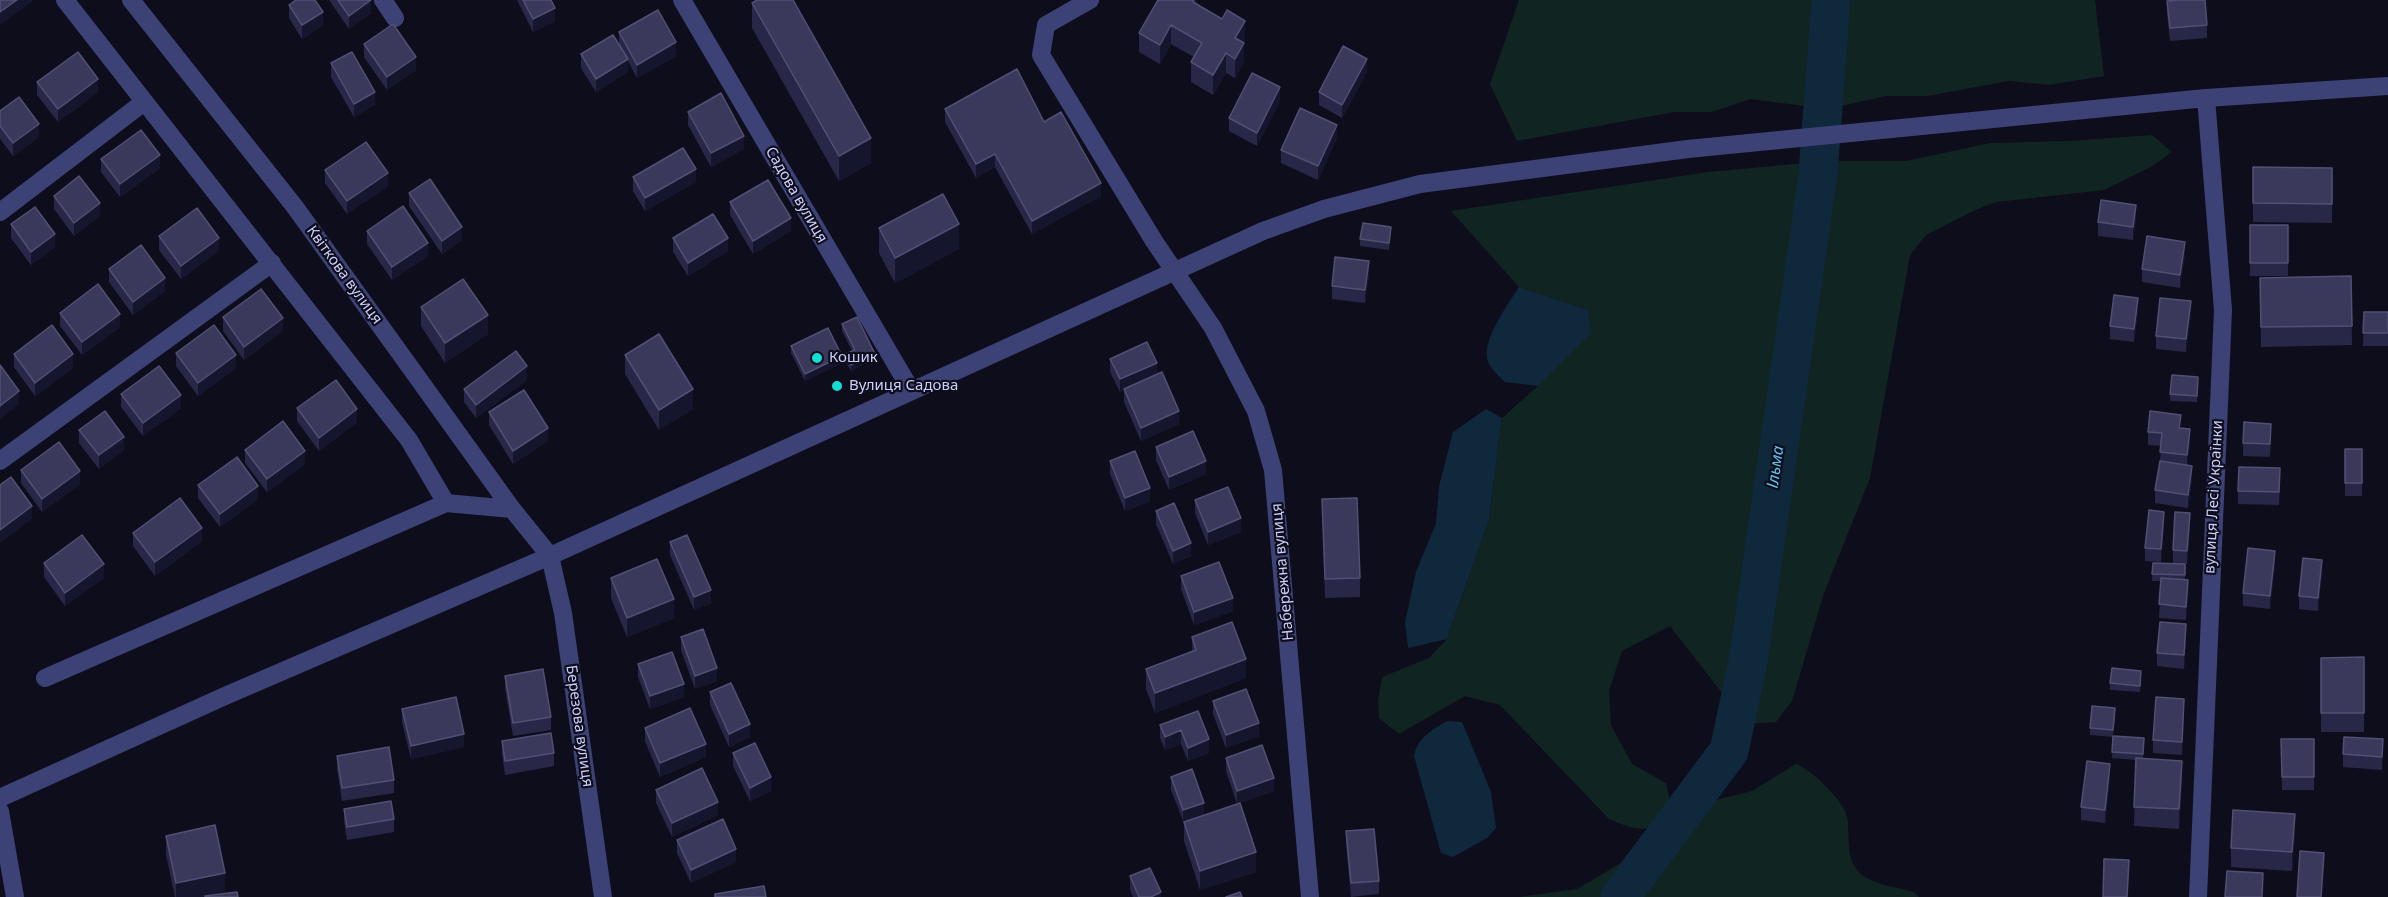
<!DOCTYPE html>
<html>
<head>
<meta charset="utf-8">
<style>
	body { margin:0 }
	canvas { display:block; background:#0d0d1b }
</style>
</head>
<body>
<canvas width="2388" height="897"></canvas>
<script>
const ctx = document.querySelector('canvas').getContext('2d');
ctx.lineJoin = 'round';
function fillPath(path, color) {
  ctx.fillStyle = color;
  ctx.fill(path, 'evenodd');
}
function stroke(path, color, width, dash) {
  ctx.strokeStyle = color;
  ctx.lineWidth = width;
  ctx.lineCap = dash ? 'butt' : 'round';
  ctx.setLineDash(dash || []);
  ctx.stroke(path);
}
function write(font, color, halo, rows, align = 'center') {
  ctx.font = font + ' "Noto Sans",sans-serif';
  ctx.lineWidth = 4.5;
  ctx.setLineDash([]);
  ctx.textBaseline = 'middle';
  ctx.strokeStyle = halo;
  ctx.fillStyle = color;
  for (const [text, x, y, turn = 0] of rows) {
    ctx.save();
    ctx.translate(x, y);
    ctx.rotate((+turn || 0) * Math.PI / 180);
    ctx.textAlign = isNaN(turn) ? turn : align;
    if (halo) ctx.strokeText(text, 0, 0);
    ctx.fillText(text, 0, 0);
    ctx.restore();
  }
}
fillPath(new Path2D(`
	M1519,0H2095L2104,76L2049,85L2009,81L1927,96H1886L1827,109L1750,99L1712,112H1674L1517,141L1490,84Z
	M2152,135L2172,152L2151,167L2104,190L1996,202L1973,211L1926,235L1910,255L1870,478L1824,593L1792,701L1776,722L1746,724L1670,626L1622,651L1609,691L1611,725L1632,764L1666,783L1672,809C1648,835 1640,832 1609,819L1500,705L1465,696L1399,734L1379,718L1378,701L1382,677L1429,658L1447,639L1489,519L1502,418L1538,386L1588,310L1519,287L1451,211L1708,172L1827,161H1906L1990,143L2070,141Z
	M1796,764C1811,769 1844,801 1847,817C1851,837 1843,863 1865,877C1878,885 1900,888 1914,892L1919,897H1519L1577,889L1697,818L1716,800L1752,791Z`), '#102421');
fillPath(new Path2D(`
	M1519,287L1588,310L1591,333L1538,386L1505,382C1500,377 1493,371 1489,364C1478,344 1509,303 1519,287Z
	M1486,409L1502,418L1489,519L1447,639L1408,648L1405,622L1416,572L1436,523L1439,486L1453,432Z
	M1447,721L1462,722L1491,792L1496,828L1487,838L1453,857L1441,853L1414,756C1418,737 1431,731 1447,721Z`), '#0f283c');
stroke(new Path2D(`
	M1620,897L1729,751L1748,662L1818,174L1831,0`), '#0f283c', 39);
stroke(new Path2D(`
	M65,0L409,440L446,503
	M131,0L295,207L512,509L550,556L563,613L603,897
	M383,0L395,18
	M682,0L911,390
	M1090,0L1046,25L1041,55L1154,241L1213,328L1256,411L1273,470L1310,897
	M0,212L144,102
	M0,461L272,263
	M45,678L446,503L512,509
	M0,798L225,696L550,556L1263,231L1324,209L1420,184L1688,149L2206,98L2388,86
	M0,811L15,897
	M2198,897L2223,310L2206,98`), '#3c4276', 18);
fillPath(new Path2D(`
	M329,0H371V13L349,29Z
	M517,0H551L555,21L533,32Z
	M1197,0V5L1245,40L1243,43L1244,62L1235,78L1226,73L1213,95L1191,82V62L1194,57L1171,44L1160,64L1139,52V33Z
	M2167,1L2207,25V38L2170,41L2167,14Z
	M752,3L871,163L839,181L752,28Z
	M289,5L323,25L302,39L289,18Z
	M619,32L676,56L637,78L628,61V72L596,92L581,68V54L619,44Z
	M364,44L416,70L387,90L364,57Z
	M331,63L375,105L354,117L331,77Z
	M1367,72L1342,118L1319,105V92Z
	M37,82L98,92L58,122L37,95Z
	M1280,101L1257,146L1229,131V118Z
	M945,109L1044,122L1101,196L1032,234L995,167L976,178L945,122Z
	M0,111L39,137L13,156L0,139Z
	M688,112L744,149L711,167L688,125Z
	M1337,138L1318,180L1281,163V150Z
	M101,159L160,168L120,197L101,172Z
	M2253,167L2332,168V223L2253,222Z
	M325,170L388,186L347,214L325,183Z
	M633,177L696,182L645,211L633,191Z
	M409,193L462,240L442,254L409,206Z
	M54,196L100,216L74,236L54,209Z
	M730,202L791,231L753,254L730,215Z
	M2136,218L2133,240L2098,236V222Z
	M11,224L55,247L31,265L11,238Z
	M2250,225H2288V276H2250Z
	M879,228L959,249L895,283L879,253Z
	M367,231L428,256L392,280L367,244Z
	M1391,234L1389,250L1360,246V239Z
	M159,236L219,251L181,279L159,250Z
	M673,238L728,251L688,276L673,252Z
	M2185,255L2180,288L2142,282V269Z
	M109,269L165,291L133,315L109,282Z
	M1369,274L1365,303L1332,299V286Z
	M2351,276L2352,345L2261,347L2260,278Z
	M421,307L488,334L445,363L421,326Z
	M2138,311L2134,342L2110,339V326Z
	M2364,312H2388V346H2363Z
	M60,313L120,327L82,355L60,326Z
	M2191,314L2186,352L2156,349V336Z
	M223,317L283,331L244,360L223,331Z
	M842,324L874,359L851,371L845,361V354L852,351L842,331Z
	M791,346L842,363L805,381L791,353Z
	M176,353L236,368L198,396L176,366Z
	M14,354L73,368L35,396L14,367Z
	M625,355L693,409L659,430L625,374Z
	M1110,359L1157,375L1179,424L1141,441L1124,402V390L1120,392L1110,372Z
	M527,380L476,418L464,402V389Z
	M2198,384L2197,402L2170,401V394Z
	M121,394L181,408L143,436L121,407Z
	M297,408L357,422L319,451L297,421Z
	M489,412L548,441L513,464L489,425Z
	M2181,428L2190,442L2187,465L2192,479L2188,508L2155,503V490L2160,462L2161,446L2148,445V432Z
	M79,430L124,450L99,469L79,443Z
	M2271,437L2270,457L2243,456V443Z
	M1156,447L1206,474L1169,490L1156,460Z
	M2345,449H2362V496H2345Z
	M245,450L305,464L267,492L245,463Z
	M1110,461L1150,501L1125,511L1110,474Z
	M21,470L80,484L42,512L21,483Z
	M2280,481L2279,505L2238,504V491Z
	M198,485L258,499L220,527L198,498Z
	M1322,499L1360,578V597L1325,598Z
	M1195,500L1241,532L1208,545L1195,513Z
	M1156,511L1191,556L1173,564L1156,524Z
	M2164,525L2161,562L2145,561V548Z
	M2190,527L2187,564H2185V580L2188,593L2186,620L2159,618L2161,581H2152L2153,563L2185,564L2173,563V550Z
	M133,533L202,541L155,576L133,546Z
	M670,542L711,603L694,610L670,555Z
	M44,563L104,578L65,606L44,577Z
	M2275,564L2270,609L2243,606V593Z
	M2322,573L2318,611L2299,609V596Z
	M1181,576L1233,611L1194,625L1181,589Z
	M611,578L674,618L627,637L611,598Z
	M681,637L717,681L695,689L681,650Z
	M1192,637L1246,678L1155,713L1146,689V669L1192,652Z
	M2186,637L2184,669L2157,666V653Z
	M2364,657V732H2321V658Z
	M638,664L684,697L650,709L638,677Z
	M505,676L551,717V730L513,736L505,689Z
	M2141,677L2140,692L2110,690V683Z
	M710,692L750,737L729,747L710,705Z
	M1213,701L1259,736L1226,748L1213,714Z
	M402,709L464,747L411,759L402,722Z
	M1198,711L1209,753L1188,761L1181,744L1165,750L1160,738V725Z
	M2184,712L2182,755L2153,753V740Z
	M2115,715L2113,736L2144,745L2143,759L2182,780L2179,829L2134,826L2136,760L2112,758L2113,737L2090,735V728Z
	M645,728L706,757L660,777L645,741Z
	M2281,739H2314V790H2282Z
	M502,741L554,753V766L505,775L502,754Z
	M2383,752L2382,770L2343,767V754Z
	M733,753L771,791L750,801L733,766Z
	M337,756L394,780V793L342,801L337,769Z
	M1226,758L1274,791L1237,804L1226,771Z
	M1171,777L1204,815L1256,872L1200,890L1184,841V823L1171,790Z
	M2110,777L2105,823L2081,820V807Z
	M656,790L718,815L672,837L656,803Z
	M344,809L394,819V832L347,840L344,822Z
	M1346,831L1379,881V894L1351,897L1346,844Z
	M2295,834L2292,871L2231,867V848Z
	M166,836L225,892L200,897H175L166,855Z
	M677,840L736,862L691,883L677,853Z
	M1130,876L1161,897H1133L1130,889Z`), '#282747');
fillPath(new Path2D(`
	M17,0H33V1L0,25V12Z
	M371,0V13L349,29V16Z
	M1194,0H1197V12L1193,2Z
	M555,8V21L533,32V19Z
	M323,12V25L302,39V25Z
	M1245,21V40L1235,57V38Z
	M1171,25V44L1160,64V45Z
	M676,42V56L637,78V65Z
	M1244,43V62L1235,78V59Z
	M1226,53V73L1213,95V75Z
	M416,57V70L387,90V77Z
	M628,59V72L596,92V79Z
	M1367,59V72L1342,118V105Z
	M98,79V92L58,122V109Z
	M1280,87V101L1257,146V133Z
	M375,92V105L354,117V104Z
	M39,124V137L13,156V143Z
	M1337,125V138L1318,180V166Z
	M744,136V149L711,167V153Z
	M871,138V163L839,181V156Z
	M995,154V167L976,178V164Z
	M160,155V168L120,197V184Z
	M696,169V182L645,211V198Z
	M388,173V186L347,214V201Z
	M1101,183V196L1032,234V221Z
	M100,203V216L74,236V223Z
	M2136,205V218L2133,240V227Z
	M791,218V231L753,254V241Z
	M959,224V249L895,283V258Z
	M462,227V240L442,254V241Z
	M55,234V247L31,265V252Z
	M219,238V251L181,279V266Z
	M728,238V251L688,276V263Z
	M2185,242V255L2180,288V275Z
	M428,243V256L392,280V267Z
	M1369,261V274L1365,303V290Z
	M165,278V291L133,315V302Z
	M2138,298V311L2134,342V329Z
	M2191,301V314L2186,352V339Z
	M120,314V327L82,355V342Z
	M488,315V334L445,363V343Z
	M283,318V331L244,360V347Z
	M874,352V359L851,371V365Z
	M73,354V368L35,396V383Z
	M236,355V368L198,396V383Z
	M842,356V363L805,381V374Z
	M1157,363V376L1120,392V379Z
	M527,366V380L476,418V405Z
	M693,389V409L659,430V410Z
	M19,391V404L0,419V406Z
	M181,395V408L143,436V423Z
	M357,409V422L319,451V438Z
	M1179,411V424L1141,441V428Z
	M548,428V441L513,464V451Z
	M2190,429V442L2187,468V455Z
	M124,437V450L99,469V455Z
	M305,451V464L267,492V479Z
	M1206,461V474L1169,490V477Z
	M2192,466V479L2188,508V495Z
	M80,471V484L42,512V499Z
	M258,486V499L220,527V514Z
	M1150,488V501L1125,511V498Z
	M32,506V519L0,543V530Z
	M2164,512V525L2161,562V549Z
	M2190,513V527L2187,564V551Z
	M1241,518V532L1208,545V532Z
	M202,528V541L155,576V562Z
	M1191,543V556L1173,564V551Z
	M2275,551V564L2270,609V596Z
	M2322,560V573L2318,611V598Z
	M104,564V578L65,606V593Z
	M2188,580V593L2186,620V607Z
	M711,590V603L694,610V597Z
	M1233,598V611L1194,625V612Z
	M674,599V618L627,637V618Z
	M2186,624V637L2184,669V655Z
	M1246,659V678L1155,713V693Z
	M717,668V681L695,689V676Z
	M684,684V697L650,709V696Z
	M2184,699V712L2182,755V742Z
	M1259,723V736L1226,748V735Z
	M750,724V737L729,747V734Z
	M1181,730V744L1165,750V737Z
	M464,734V747L411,759V746Z
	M1209,739V753L1188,761V748Z
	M2383,739V752L2382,770V757Z
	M706,744V757L660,777V763Z
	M2182,761V780L2179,829V809Z
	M2110,764V777L2105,823V810Z
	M771,777V791L750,801V788Z
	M1274,778V791L1237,804V791Z
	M718,802V815L672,837V823Z
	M1204,803V816L1183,823V810Z
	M2295,814V834L2292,871V852Z
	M736,849V862L691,883V870Z
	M1256,852V872L1200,890V871Z
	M2324,853V866L2322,897H2321Z
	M225,873V892L200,897H176V883Z
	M1161,892V897H1151Z`), '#16152e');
const building = new Path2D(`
	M0,0H17L0,12Z
	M296,0H315L323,12L302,25L289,5Z
	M338,0H371L349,16Z
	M523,0H551L555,8L533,19Z
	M757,0H793L871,138L839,156L752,3Z
	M1158,0H1194L1193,2L1222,19L1227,10L1245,21L1235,38L1244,43L1235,59L1226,53L1213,75L1191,62L1202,43L1171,25L1160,45L1139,33Z
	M2180,0H2205L2207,25L2170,28L2167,1Z
	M658,10L676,42L637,65L619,32Z
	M393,24L416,57L387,77L364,44Z
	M613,35L628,59L596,79L581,54Z
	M1343,46L1367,59L1342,105L1319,92Z
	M78,52L98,79L58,109L37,82Z
	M352,52L375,92L354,104L331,63Z
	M1017,69L1044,122L1061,112L1101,183L1032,221L995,154L976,164L945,109Z
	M1252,73L1280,87L1257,133L1229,118Z
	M721,93L744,136L711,153L688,112Z
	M19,97L39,124L13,143L0,126V111Z
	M1300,108L1337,125L1318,166L1281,150Z
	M141,130L160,155L120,184L101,159Z
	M366,142L388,173L347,201L325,170Z
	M683,148L696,169L645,198L633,177Z
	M2253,167L2332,168V204L2253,203Z
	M79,176L100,203L74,223L54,196Z
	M430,179L462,227L442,241L409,193Z
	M768,180L791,218L753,241L730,202Z
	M943,194L959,224L895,258L879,228Z
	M2101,200L2136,205L2133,227L2098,222Z
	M403,206L428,243L392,267L367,231Z
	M35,207L55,234L31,252L11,224Z
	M197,208L219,238L181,266L159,236Z
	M713,214L728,238L688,263L673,238Z
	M1363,223L1391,227L1389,243L1360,239Z
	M2250,225H2288V263H2250Z
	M2147,236L2185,242L2180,275L2142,269Z
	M141,245L165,278L133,302L109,269Z
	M1335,257L1369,261L1365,290L1332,286Z
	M2351,276L2352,326L2261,327L2260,278Z
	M463,279L488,315L445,343L421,307Z
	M98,284L120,314L82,342L60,313Z
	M261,289L283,318L244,347L223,317Z
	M2114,295L2138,298L2134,329L2110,326Z
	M2160,298L2191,301L2186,339L2156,336Z
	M2364,312H2388V333H2363Z
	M857,317L874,352L851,365L845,354L855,350L842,324Z
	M52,325L73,354L35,383L14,354Z
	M214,325L236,355L198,383L176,353Z
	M828,328L842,356L805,374L791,346Z
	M659,334L693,389L659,410L625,355Z
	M1147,342L1157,363L1120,379L1110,359Z
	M516,351L527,366L476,405L464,389Z
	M0,365L19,391L0,406Z
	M159,366L181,395L143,423L121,394Z
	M1162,372L1179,411L1141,428L1124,389Z
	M2172,375L2198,377L2197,396L2170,394Z
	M336,380L357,409L319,438L297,408Z
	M524,390L548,428L513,451L489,412Z
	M105,411L124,437L99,455L79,430Z
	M2150,411L2181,415L2179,428L2190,429L2187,455L2160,452L2162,433L2148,432Z
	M283,421L305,451L267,479L245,450Z
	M2244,422L2271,424L2270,444L2243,443Z
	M1193,431L1206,461L1169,477L1156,447Z
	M59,442L80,471L42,499L21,470Z
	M2345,449H2362V483H2345Z
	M1135,451L1150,488L1125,498L1110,461Z
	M237,457L258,486L220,514L198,485Z
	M2160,461L2192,466L2188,495L2155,490Z
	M2239,467L2280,468L2279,492L2238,491Z
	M11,477L32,506L0,530V485Z
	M1228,487L1241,518L1208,532L1195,500Z
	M180,498L202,528L155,562L133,533Z
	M1357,498L1360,578L1325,579L1322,499Z
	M1174,503L1191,543L1173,551L1156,511Z
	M2149,510L2164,512L2161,549L2145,548Z
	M2175,512L2190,513L2187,551L2173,550Z
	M82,535L104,564L65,593L44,563Z
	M687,535L711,590L694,597L670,542Z
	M2248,548L2275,551L2270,596L2243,593Z
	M2303,558L2322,560L2318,598L2299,596Z
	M657,559L674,599L627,618L611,578Z
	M1219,562L1233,598L1194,612L1181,576Z
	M2153,563L2185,564V575L2152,574Z
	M2161,578L2188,580L2186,607L2159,604Z
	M1232,622L1246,659L1155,693L1146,669L1196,650L1192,637Z
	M2160,622L2186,624L2184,655L2157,653Z
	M703,629L717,668L695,676L681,637Z
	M672,652L684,684L650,696L638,664Z
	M2364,657V713H2321V658Z
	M2112,668L2141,671L2140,686L2110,683Z
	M543,669L551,717L513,723L505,676Z
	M731,683L750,724L729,734L710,692Z
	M1246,689L1259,723L1226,735L1213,701Z
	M456,697L464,734L411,746L402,709Z
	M2156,697L2184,699L2182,742L2153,740Z
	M2092,706L2115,708L2113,730L2090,728Z
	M690,708L706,744L660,763L645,728Z
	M1198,711L1209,739L1188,748L1181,730L1165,737L1160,725Z
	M551,733L554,753L505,761L502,741Z
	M2113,736L2144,738L2143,754L2112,752Z
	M2344,737L2383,739L2382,757L2343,754Z
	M2281,739H2314V777H2282Z
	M755,743L771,777L750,788L733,753Z
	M1262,745L1274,778L1237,791L1226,758Z
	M389,747L394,780L342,788L337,756Z
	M2136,758L2182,761L2179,809L2134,807Z
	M2087,761L2110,764L2105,810L2081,807Z
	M702,768L718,802L672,823L656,790Z
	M1192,769L1204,803L1183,810L1171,777Z
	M391,801L394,819L347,827L344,809Z
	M1240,803L1256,852L1200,871L1184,822Z
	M2233,810L2295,814L2292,852L2231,848Z
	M723,819L736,849L691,870L677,840Z
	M215,825L225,873L176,883L166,836Z
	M1374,829L1379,881L1351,883L1346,831Z
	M2300,851L2324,853L2321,897H2297Z
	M2104,859L2129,860L2127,897H2103Z
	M1150,868L1161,892L1151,897H1139L1130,876Z
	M2227,871L2263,873L2262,897H2225Z
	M764,886L766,897H715V894Z
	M237,892L238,897H205V896Z
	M1240,892L1242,897H1226Z`);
fillPath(building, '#3a395b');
stroke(building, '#515074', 1.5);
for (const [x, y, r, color] of [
	[817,358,6,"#14ded4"],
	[837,386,6,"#14ded4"]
]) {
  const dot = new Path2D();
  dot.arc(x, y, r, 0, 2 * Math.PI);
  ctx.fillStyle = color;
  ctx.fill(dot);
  stroke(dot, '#0d0d1b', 2);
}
write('15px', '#cccdfa', '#0d0d1b', [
	["Садова вулиця",796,195,60],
	["Квіткова вулиця",344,275,54],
	["вулиця Лесі Українки",2214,497,-87],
	["Набережна вулиця",1283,572,-95],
	["Березова вулиця",579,726,82]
]);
write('15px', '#cccdfa', '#0d0d1b', [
	["Кошик",829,358],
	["Вулиця Садова",849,386]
], 'left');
write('italic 16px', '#63c4f1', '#0d0d1b', [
	["Ільма",1776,467,-82]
]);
</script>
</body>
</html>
